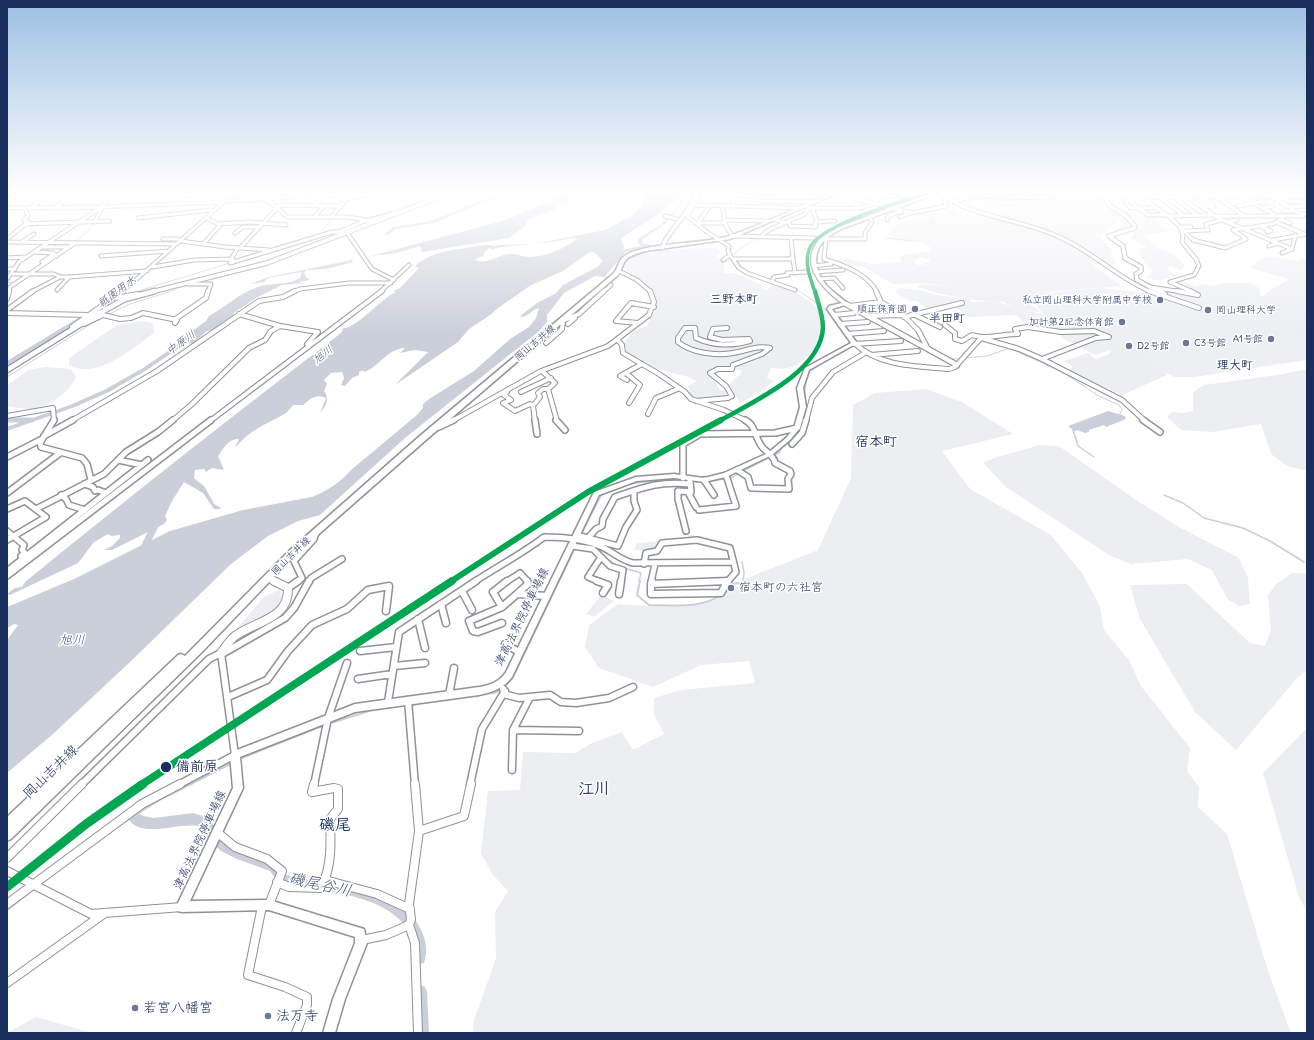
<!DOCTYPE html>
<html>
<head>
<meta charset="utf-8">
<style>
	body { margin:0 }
	#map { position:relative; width:1314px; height:1040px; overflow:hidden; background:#fff; font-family:Delius,sans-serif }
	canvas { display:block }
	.frame { position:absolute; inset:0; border:8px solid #1b2f5e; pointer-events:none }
</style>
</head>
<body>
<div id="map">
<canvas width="1314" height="1040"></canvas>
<div class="frame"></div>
</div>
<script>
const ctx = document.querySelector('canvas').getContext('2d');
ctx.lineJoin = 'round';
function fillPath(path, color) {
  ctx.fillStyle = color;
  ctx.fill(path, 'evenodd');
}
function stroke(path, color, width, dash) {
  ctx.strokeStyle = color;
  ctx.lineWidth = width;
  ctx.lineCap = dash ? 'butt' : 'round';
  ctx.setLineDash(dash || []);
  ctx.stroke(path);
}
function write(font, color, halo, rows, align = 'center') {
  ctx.font = font + ' Delius,"Klee One",sans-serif';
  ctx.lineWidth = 3;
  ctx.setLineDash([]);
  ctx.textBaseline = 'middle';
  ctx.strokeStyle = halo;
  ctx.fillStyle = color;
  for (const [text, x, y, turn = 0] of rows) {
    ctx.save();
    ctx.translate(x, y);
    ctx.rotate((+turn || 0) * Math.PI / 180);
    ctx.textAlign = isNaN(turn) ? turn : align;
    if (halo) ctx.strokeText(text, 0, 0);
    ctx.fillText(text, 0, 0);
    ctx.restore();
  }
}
fillPath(new Path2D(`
	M1103,190H1307V194L1148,197Z
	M1178,280L1197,286L1202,284L1214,286L1221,283H1251L1260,289L1261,298L1273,321L1307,337V360L1194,377H1175L1114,349L1095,355L1064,339L1060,335L1059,330L1028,326L1016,315L969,317L954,306L964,303L962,302L927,309L917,301H910L897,294L895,290L901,288L920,290L937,295L969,299L972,302L994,301L1044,315L1034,303L1021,294L1040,290L1047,293L1101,288L1131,291L1142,294L1143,290L1137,287L1140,286L1199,296L1171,282Z`), '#edeff3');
fillPath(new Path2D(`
	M1099,194L1102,195C1108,209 1121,214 1131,225L1128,228L1112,231L1124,225L1116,219H1114L1117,225L1099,236L1112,250L1111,257L1116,263L1113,264L1101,263L1069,241L976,210C987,200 1018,206 1033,203C1039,202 1045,199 1051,197L1055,198Z
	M1112,205C1122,208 1129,212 1139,216L1143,214L1160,221L1159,224L1169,230L1168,232L1154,233L1145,236L1157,248L1171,253L1185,265L1181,271L1172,266L1167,268L1169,271L1177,276L1165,279L1161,281L1146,278L1153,270L1143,261H1145L1142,259L1139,249L1147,248L1130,238L1134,235L1133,231L1141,227L1132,218Z
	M947,206L953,207C955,209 955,211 957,213C962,218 977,216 983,214L1034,227L1071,243L1100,263L1093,266L1103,271V273L1122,286L1046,292L1042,291L1022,296L1041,313L1017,308L1003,302L974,300L940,294L917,287L922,284L957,287L923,283L893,284L864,267L834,262L844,258L872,264L895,263L918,258H919L912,262L918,265L932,266L921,264L931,261C922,254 911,259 901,262V256L930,251L931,248C921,238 904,243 894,238C892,237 891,235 889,234L898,223L922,219L911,228L924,218L913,214Z
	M714,248L720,251L716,256L724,261V273H735L762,285L759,287L766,290L775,283C789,288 807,297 816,308C834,330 808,366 784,369C780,369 775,368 771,368L767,378L774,381L762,391L740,403L729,385L743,371C730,368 720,367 708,372L716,381L719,390L727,391L725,398C711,403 702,402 690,395L688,386L697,381L689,377L657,369L627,353L624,342L635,330L647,326C649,319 656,312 657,306C658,289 635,276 623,268C628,250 649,257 662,249L674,251V249Z
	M1266,256L1298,261L1307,258V338L1269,324L1270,321L1248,314C1257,295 1272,290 1289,279L1250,268Z
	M1217,315L1240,322L1243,324L1240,329L1233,327L1234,324L1216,319Z
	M141,321L150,322L154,325V333C133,348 96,381 69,365V358L117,325Z
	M1110,346H1116L1124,353L1139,352L1149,364L1161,369L1167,375L1122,395L1068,370L1073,367L1064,361L1088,353L1096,359L1109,354L1111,351Z
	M45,367L71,369L76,377C70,392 49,407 32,409C24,409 15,407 7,406V385L29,370Z
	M1307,369V471L1287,466L1271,454L1261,424L1213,432L1181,430L1167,417L1172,412L1183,413L1193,411V392L1204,385L1278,375Z
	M926,389L962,402L1013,434L942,451L970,489L1051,535L1083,574L1100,607L1104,630L1129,660L1141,686L1190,748L1187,771L1199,787L1198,807L1227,834L1268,971L1291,1033H473L474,1020L496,959L495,912L508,891L492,874L481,853L488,791L520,790L523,752L575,753L592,743L622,732L633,750L664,734L654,714V698L681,690L755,683L749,661L701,665L653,687L599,668L585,647L589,625L618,604L649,606L702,604L716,600L728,589L741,586L742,580L818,550L851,478L853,405L875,393Z
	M1040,445L1059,446L1139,502L1181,528L1239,558L1248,578L1250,604L1239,606L1228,600L1212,570L1188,559L1131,564L1109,555L1006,487L983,463L994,458Z
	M660,541L654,550H634L637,543Z
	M1293,573L1307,574V670L1296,679L1236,750L1195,712L1140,619L1130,585L1187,584L1250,643L1265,646L1271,630L1268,595L1276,584Z
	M279,590C293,610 246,627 233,633L264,597Z
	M601,595L614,601L594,617L586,614Z
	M1307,728V912L1299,897L1263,773Z
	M36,1017L92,1033H7Z`), '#edeef2');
fillPath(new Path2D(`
	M575,190H585L564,198L563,200L572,199L566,204L557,206L558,208L532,217L528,220L526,225L509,238L422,252L420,246L397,253L371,256L506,220Z
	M653,190H680V195L657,215L621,238L624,248L623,250L641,246L638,242V239L661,224L676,209L686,190H689L683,201L665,224L643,239L642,243L654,246L641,248L625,253L605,276L609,278L595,276L564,293L547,315V322L538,332L405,438L320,515L298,521L268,536L231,564L129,663L53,734L7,773V640L18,625L14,624L7,628V607L74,579L170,531L243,510L312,497C327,491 341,482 351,470L417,415L423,408V404L429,399L474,371L510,339L529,327L536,318L539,308C533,309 529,316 522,317L520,316L537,303L556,293L563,285L597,267L603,261L594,252H590L563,271L531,285L498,308L490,315L469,329L458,342L395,385L428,352L415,350L400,353L405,348C388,349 381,364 367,371C363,373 364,369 359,372V375L352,378L345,386L341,385L344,378L342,372L331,373L324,380L327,384L324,391C330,399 326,406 320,413L326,398C316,393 310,399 303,405H294C290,407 289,411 286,413C269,423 249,430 237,446L235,447L239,439C229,438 223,449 218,456L224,470L212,468L206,472L204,469L195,470L194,478L204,486L214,504L221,508V509H214L203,493L184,482L172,501L165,516L167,520L164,524L112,550H104L112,546L120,538V535L111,536L108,534L94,542L78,563L10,595L7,594L15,588L22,587L25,582C129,497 235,414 341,333L343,330L341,329C361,326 377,301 396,292L393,291L400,288L419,268L415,266C431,250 462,249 485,245H492L494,247L498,245L535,244L605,230C613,225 629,219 637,211C642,206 645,194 653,190ZM571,238H578C565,248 547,257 529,257C522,257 515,253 508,254C497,256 486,265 475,260L477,258L483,256L485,251L490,248H492L490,250C495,250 497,247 502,247C525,244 548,244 571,238Z
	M352,260L353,262L326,269L306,270L304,273L306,277L310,280L298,282L303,283L282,285L256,298L235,312L231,318L213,330L207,331L192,344L180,340L206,321L209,316C225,307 239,294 255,288C269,282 288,286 300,278L302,272L268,278L264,282L250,284L269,277Z
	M1108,411L1125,416L1126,419L1106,427L1104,425L1089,430V432L1085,433L1077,430L1074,431L1068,426Z`), '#cbcfda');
stroke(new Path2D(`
	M854,190L859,196L856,200L868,217
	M1086,191H1094
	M1127,195L1141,199
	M1191,198L1217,199
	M1145,199H1153
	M1163,199L1187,198
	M105,200L106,190
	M809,201L814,190
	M346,202L384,192
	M818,203H866
	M947,205L976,200L1037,201L1042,199
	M897,208L947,190
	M804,213L806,208
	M882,214L893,210
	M372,217L422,201V195L433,190
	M932,226L933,218
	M318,236L333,217
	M885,238L912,241
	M75,242L90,229L94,222
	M257,264L331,236L337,230L353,225
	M744,269L732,255L756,238
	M7,282L15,283
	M796,289L824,308L852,346C837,359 810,362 806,384C804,396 806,408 803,421
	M125,295L230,263
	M861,303L875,301
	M107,315L130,304L175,290
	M923,336L932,350
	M1014,350L1064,373L1099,396L1119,405L1122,409L1119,416
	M964,358L987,356L1010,348
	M950,359H960
	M7,377L97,320`), '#cbcfda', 1);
stroke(new Path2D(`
	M1073,430L1078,446L1094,457
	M792,438L799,431L804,420
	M743,471L780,452L781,446
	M707,482L733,477L739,473
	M629,484L670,479L703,482
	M1164,495L1183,503L1204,518L1243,528L1270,541L1304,562
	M581,535L602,494
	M578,543L593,547
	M512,556L539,538
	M605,557L616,565
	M742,562L744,573L743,582
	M624,568L641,573L639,582
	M559,582L578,542`), '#cbcfda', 1.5);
stroke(new Path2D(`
	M640,581L637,595L649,605C673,605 701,609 721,595
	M724,593L729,584L743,583L744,581
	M504,688L513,677L559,581
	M410,705L494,693L501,690
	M396,706L406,705
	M328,724L372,710
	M239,759L325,725
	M189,785L232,763`), '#cbcfda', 2);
stroke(new Path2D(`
	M122,823L159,800L191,784
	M40,884L48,878
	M7,910L35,888`), '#cbcfda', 2.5);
stroke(new Path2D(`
	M7,420H32`), '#cbcfda', 4);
stroke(new Path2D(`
	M7,420H32`), '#cbcfda', 5);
fillPath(new Path2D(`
	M507,190H514L434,223L396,229L388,235L384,234L393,227L431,221Z
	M583,190H590L557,204L553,203Z
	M91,310L93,311V313L7,366V361Z
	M193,334L195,335V337L147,370L109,392L75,407L7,431V427L70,405L104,390L143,368Z
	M157,518L161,521L146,552L145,554H139L138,552L153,521Z
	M133,810L143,816L154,818L193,813L210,818L217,832L229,843L239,848L278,862L287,875L309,880L310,883L312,880L316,878C353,882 404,893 421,930C426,940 428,952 424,963L419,964L414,963C410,952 415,940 408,930C391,902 346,893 316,890L312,888L310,885L309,888L305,890L280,885L270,871L237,859L221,851L209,840L202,827C182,820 138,842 127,816L129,812Z
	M420,985L425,987L427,992L429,1033H415L413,992L415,987Z`), '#cbcfda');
const minorFar4 = new Path2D(`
	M60,190L79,191
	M170,190L175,198
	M221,190L218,194H233
	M749,190L773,194L785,190
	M807,190H811
	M821,190L912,213L946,206L944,195
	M935,190C945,195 956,205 967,208C996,219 1028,223 1057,236C1091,250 1117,278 1151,292
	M1015,190L1021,197
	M1027,190L1034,198
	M1040,190L1047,197
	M717,192L734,193L733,206
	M7,194L11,192
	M305,194L346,196
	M352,194H357L360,190
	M1060,194L1086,190
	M734,195L762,197
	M1269,195L1289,207
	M175,196L189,195L210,202
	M883,196H905L901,190
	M1134,196L1127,199L1148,215H1165
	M1238,196L1274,214
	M1141,197L1171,218L1193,240L1225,248L1246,239L1233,230L1273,224L1283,218L1281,217
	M1217,197L1243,215
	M202,198L207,190
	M284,198L291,192H296
	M1161,198L1183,215
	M1175,198L1197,215
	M1188,198L1220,219L1292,249
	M345,199L388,190
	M243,200L255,190
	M252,200L264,192
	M270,200L281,190
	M7,201L23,192
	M224,201C255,199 284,201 313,190
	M267,201L277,207L287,217H347L366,220
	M763,201L814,202
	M955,201L974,196L1046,198L1060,194L1056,190
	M1129,201H1125L1130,208H1156
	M1290,201L1307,202
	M695,205L801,208
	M313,206L326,195
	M722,206L726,226L732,236L814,238
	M806,206L808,208H860L870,205L891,190
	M1238,206L1266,201
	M56,207L79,191
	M102,207L107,200L108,190
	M1202,207L1214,206L1203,198
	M7,208L101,207L223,202
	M29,208L57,190
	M812,208L817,221
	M1263,208L1273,206
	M687,211H690L698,198L695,197
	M690,211L687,216L707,232L729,246L728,251L730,255L723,260
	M1283,211H1296
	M1300,214L1289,207L1307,206
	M665,216L677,219
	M1168,216L1213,215
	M1216,216H1303L1300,214H1307
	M314,217L324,206
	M331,217L344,202L349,190
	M900,217L910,213
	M138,218L211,210
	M206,218L218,224L250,222L286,225
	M774,219L785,223
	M725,220L768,221
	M887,220L888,216L902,211
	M1282,220L1290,223
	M789,221L790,226L816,227L815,222L835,221
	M95,222L102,207
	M1226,222L1237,220
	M698,223H725
	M1278,223L1304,234
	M25,224L110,221
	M697,224L710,206
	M1259,226L1271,231L1267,232
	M1180,227H1191
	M1180,228L1183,235L1182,242L1196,259L1199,266L1194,275L1170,282L1193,292
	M1184,231L1208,230L1206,224L1222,220
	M235,233L243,227H260
	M348,234L372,269L394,280
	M759,237L769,230L805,214L808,208
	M7,239L28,222L24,220L28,216L25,208
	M163,239H178
	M816,239H865V233L872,222L869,217
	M826,239L824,259C843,265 867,273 877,292
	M1273,240L1307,234
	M181,241L225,247L269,250
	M7,242L177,244
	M22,242L34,234
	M204,243L221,224
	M1269,246L1278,243
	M43,247H70
	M240,248L280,205L339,206
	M34,252L53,253L57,256
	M1282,253L1292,249L1295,237
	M730,255L739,268L747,273L795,290
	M101,256L169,251
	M7,258L26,257
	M790,258H793L791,238
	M231,259H233L230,263L332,232H339L362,222L393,214
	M733,259H793L795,273
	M42,262L54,254
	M813,266L831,264
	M153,267L194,260L231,259L238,248
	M7,269H15
	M619,271L637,280L651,292
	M815,272L843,270
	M13,274H30
	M30,274H54L60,277H69L147,271
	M7,279L19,262L100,208
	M819,279L834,278L843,288
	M772,282L774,277L788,275L787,273L806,272
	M188,284H211L208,292
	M57,290L69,277
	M9,292L10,287L75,243
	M31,292L60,277
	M122,292L233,194
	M293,292L300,289L349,283H391
	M380,292L409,265
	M603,292L611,285
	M1162,292L1150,287L1183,292`);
const minorFar3 = new Path2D(`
	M876,291L881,302L903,315L918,330L928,349
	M1149,291L1199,308
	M1160,291L1165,294
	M1177,291L1198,295L1190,291
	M116,298L138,294
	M7,299L9,291
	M849,306L881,302
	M7,310L33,291
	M7,313L88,315
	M239,314L280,326L318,332L307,344
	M913,314L940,327
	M834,315L854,313
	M867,316L903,315
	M904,317L962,303
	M174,320L206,298L208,291
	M562,321L579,314L604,291
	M638,323L616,321L631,303L654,307
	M84,324L103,315L120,319L131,318L143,313L177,320L175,323
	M568,324L575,318
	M840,324L868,322
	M945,325L955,333V339L962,341L972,335C986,340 1003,334 1018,334L1015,329L1028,327L1061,332L1094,331L1109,337
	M72,327L123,291
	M847,334L884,331
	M618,340L622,345L623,353L659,374L685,392L691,399L724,410L747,421
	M546,343L562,329L563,321
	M854,343C880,367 916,366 949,369L955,367L981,338L1019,349L1042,359L1122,400L1145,421
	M854,344L901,341
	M871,355L918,351
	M1042,359L1096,338L1107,337
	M542,371L555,383L548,389L557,421
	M626,373L640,385L629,403
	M627,380L620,376L642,364
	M507,392L504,395L511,400L503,403L515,411L530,404L533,406
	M521,392L551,378
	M696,401L728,398L732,396L726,386L710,373L718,369H732L733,365L762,354L770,348C757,345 746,351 733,353C716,356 691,353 678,342V338L685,328H695L696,338C713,346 732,346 750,341L749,339L722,340L710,337L713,329L727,328
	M648,414L656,398L680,388
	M7,416L53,408L54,421
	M71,421L157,371L259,301L283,297L295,291
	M172,421L191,405L249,348L265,340L271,331L280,326
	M210,421L382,291
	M452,421L541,371L608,346L649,315L654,302L650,291
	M535,421L533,406L540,397L538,393L543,389H548
	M806,421L812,398L833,372L865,353`);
const minorFar2 = new Path2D(`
	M54,420L40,443L41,447L82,458L87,464L91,480
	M535,420L537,434
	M556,420L565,430
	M1143,420L1160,432
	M439,427L454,420
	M44,436L73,420
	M792,444L802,433L806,420
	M7,457L42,439
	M118,460L142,465
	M737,470L748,477L751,488L789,489L788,479L791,474L790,471L775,463C774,456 768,453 763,448C755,440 756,425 745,420
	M683,478V444L700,434L775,433L797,428
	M704,480L714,495
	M84,484L93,487L95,491L98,490L106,493
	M688,492L696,507
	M7,493L60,453
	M61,495L66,499L69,505L85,510
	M7,509L25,501L46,517L7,540
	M36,509L104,474L126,452L158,432L173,420
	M699,510L736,506L726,475
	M7,531L24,545L22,550L25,553L21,556
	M686,531L678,499V491L691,492L690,481
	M576,535L588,538L596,529L602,526L603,519L615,497C644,487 659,481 690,484
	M588,538L618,546L626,527L637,510L634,501V491
	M572,546L593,549L601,557L588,577L600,582
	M601,557L610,566L623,570L621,582
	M644,564L646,553L657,551L662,543L697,540L730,548L736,572L727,582
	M7,571L148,460
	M7,576L211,420
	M297,582L302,578L294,561L314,539L316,533
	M309,582L311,578L342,559
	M474,582C498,566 522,554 544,537C562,537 583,539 600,546C612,551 620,560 633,563L733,562
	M506,582L520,573L528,582
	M651,582L655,564`);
const minorFar1 = new Path2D(`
	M527,581L528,584L517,594L547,596
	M597,581L608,585L603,593
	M652,581L651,584L728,581
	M651,584V594L721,593L727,582
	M288,588L298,581
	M462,591L472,610
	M619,594L621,581
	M441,604L446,623
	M502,607L517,594
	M418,619L425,648
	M502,623L478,632L473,631L469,621L502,607L493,592L507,581
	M505,644L519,652
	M360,651L396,647
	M222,654L285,618L294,608L309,581
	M394,666L425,663
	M358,679L392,674
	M503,689L507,695L519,698L550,695L561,702L576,703L609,698L633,687
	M449,695L454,668
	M228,697L267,680L288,651L312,625L347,609L368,590L389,586L386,611
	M408,700L415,785
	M388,702L399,632L476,581
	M513,730L579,731
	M512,770L513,730L530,697
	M81,785L209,659L221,653L235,755L178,785
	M314,785L328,718L347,663
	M470,785L482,729L505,691`);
const minor = new Path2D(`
	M419,831L464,816L471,784
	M218,833L235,847L267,859L282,871L269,905
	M7,858L82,784
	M7,871L91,914L182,907
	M325,880L377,894L410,909
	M277,882L289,887L321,888C332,867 331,842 330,819L338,809V789L334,788L312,792L314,784
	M7,904L142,804L180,784
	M262,906L248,975L285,987L307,997V1005L296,1033
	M409,925L415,943L418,1033
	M362,940L386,935L409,925L411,919L409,904L419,831L415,784
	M7,983L105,913`);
const tertiaryFar3 = new Path2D(`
	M1094,190L1153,197L1307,195
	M1101,191L1110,206L1126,216L1135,226L1134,228L1109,236L1123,246L1125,258L1141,267V271L1136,274L1137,280L1150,287
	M233,194L237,190
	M662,248L666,239L687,211L699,190
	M151,292L267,263L458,190`);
const tertiaryFar2 = new Path2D(`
	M846,304L957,365
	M7,370L89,319L125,299L155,291`);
const tertiaryFar1 = new Path2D(`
	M268,578L276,582`);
const tertiary = new Path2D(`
	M221,653C225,647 229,641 235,636C255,621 289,620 288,588L274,581`);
const secondary = new Path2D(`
	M940,190H946L841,229C837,232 832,234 828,237C811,250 814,271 827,286C834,293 842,298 848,304L832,309L857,343L809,370L803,388L806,407L800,428L790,440L772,455L726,477L704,482L674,478L637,481L599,495L512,677C504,688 493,692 479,695L355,712L240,757L243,788L190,901L269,900L364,929L367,943L345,999L335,1033H323L333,999L355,943V937L269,910L182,912L178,911L177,907L178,903L233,788L230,755L232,752L355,704L479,687C491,685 499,682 506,672L594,492L636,477L674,474L704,478L724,473L768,453L786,438L794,428L800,407L797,388L805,368L851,343L827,309L829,306L842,303C820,287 795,259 825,235C829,232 834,230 839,227Z`);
const primary = new Path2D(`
	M838,190H845L730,239L646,251C640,253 629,255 625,261C621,267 622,271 617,276L427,439L295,555L202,652L11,839L7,841V817L178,655L181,654L185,656L289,551L421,435L613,274C618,269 618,262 622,258C641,241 703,245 729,236C766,223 802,205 838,190Z`);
stroke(minorFar4, '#8e929a', 5);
stroke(minorFar3, '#8e929a', 6);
stroke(minorFar2, '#8e929a', 8);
stroke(minorFar1, '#8e929a', 9);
stroke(minor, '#8e929a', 10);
stroke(tertiaryFar3, '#8e929a', 5.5);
stroke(tertiaryFar2, '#8e929a', 7);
stroke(tertiaryFar1, '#8e929a', 9);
stroke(tertiary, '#8e929a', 10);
stroke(secondary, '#8e929a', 3);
stroke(primary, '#8e929a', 3);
stroke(minorFar4, '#fff', 3);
stroke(minorFar3, '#fff', 4);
stroke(minorFar2, '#fff', 5);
stroke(minorFar1, '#fff', 6);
stroke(minor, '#fff', 8);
stroke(tertiaryFar3, '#fff', 3.5);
stroke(tertiaryFar2, '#fff', 4.5);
stroke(tertiaryFar1, '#fff', 6);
stroke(tertiary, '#fff', 8);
fillPath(secondary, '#fff');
fillPath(primary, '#fff');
stroke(new Path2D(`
	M815,292C811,280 804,264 809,250C817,224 910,199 937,190`), '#00a651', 3.5);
stroke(new Path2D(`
	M719,421C753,402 822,371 823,327C823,315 818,303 815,291`), '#00a651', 4.5);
stroke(new Path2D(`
	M450,582L588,492L721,420`), '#00a651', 6);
stroke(new Path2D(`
	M141,785L452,581`), '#00a651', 8);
stroke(new Path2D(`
	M7,887L86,824L143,784`), '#00a651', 9);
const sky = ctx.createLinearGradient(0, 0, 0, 336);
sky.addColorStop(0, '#9cbfe2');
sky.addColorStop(0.57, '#fff');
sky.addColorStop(1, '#ffffff00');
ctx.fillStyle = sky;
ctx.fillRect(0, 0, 1314, 336);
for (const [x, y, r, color] of [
	[1160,300,4,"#6b7896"],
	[915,309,4,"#6b7896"],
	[1208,310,4,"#6b7896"],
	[1122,322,4,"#6b7896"],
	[1271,339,4,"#6b7896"],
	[1186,343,4,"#6b7896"],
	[1129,346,4,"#6b7896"],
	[731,588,4,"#6b7896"],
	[166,767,6,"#1b2f5e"],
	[135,1008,4,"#6b7896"],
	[268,1016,4,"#6b7896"]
]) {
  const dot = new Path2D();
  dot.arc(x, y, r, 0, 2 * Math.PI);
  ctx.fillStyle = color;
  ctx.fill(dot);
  stroke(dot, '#fff', 1.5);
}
write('10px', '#1b2f5e', '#fff', [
	["私立岡山理科大学附属中学校",1152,300],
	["順正保育園",907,309],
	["岡山理科大学",1216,310,"left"],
	["加計第2記念体育館",1114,322],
	["A1号館",1263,339],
	["C3号館",1194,343,"left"],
	["D2号館",1137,346,"left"]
], 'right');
write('10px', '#1b2f5e', '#fff', [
	["岡山吉井線",535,343,-40],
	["岡山吉井線",291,556,-44]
]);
write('italic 11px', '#49597e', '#fff', [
	["祇園用水",117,292,-36],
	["中原川",181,343,-36],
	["旭川",323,355,-39]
]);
write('bold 12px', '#1b2f5e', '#fff', [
	["三野本町",734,300],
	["半田町",947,319],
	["理大町",1235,366]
]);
write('12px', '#1b2f5e', '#fff', [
	["宿本町の六社宮",739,588]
], 'left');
write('12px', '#1b2f5e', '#fff', [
	["津高法界院停車場線",522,617,-64],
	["津高法界院停車場線",200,840,-65]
]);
write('italic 13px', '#49597e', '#fff', [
	["旭川",72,640]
]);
write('bold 14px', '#1b2f5e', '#fff', [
	["宿本町",876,442]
]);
write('bold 14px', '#1b2f5e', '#fff', [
	["備前原",176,767]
], 'left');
write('14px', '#1b2f5e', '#fff', [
	["岡山吉井線",51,772,-44]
]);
write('14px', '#1b2f5e', '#fff', [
	["若宮八幡宮",143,1008],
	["法万寺",276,1016]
], 'left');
write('bold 16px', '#1b2f5e', '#fff', [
	["江川",594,789],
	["磯尾",335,825]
]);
write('italic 16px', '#49597e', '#fff', [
	["磯尾谷川",320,885,12]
]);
</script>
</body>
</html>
